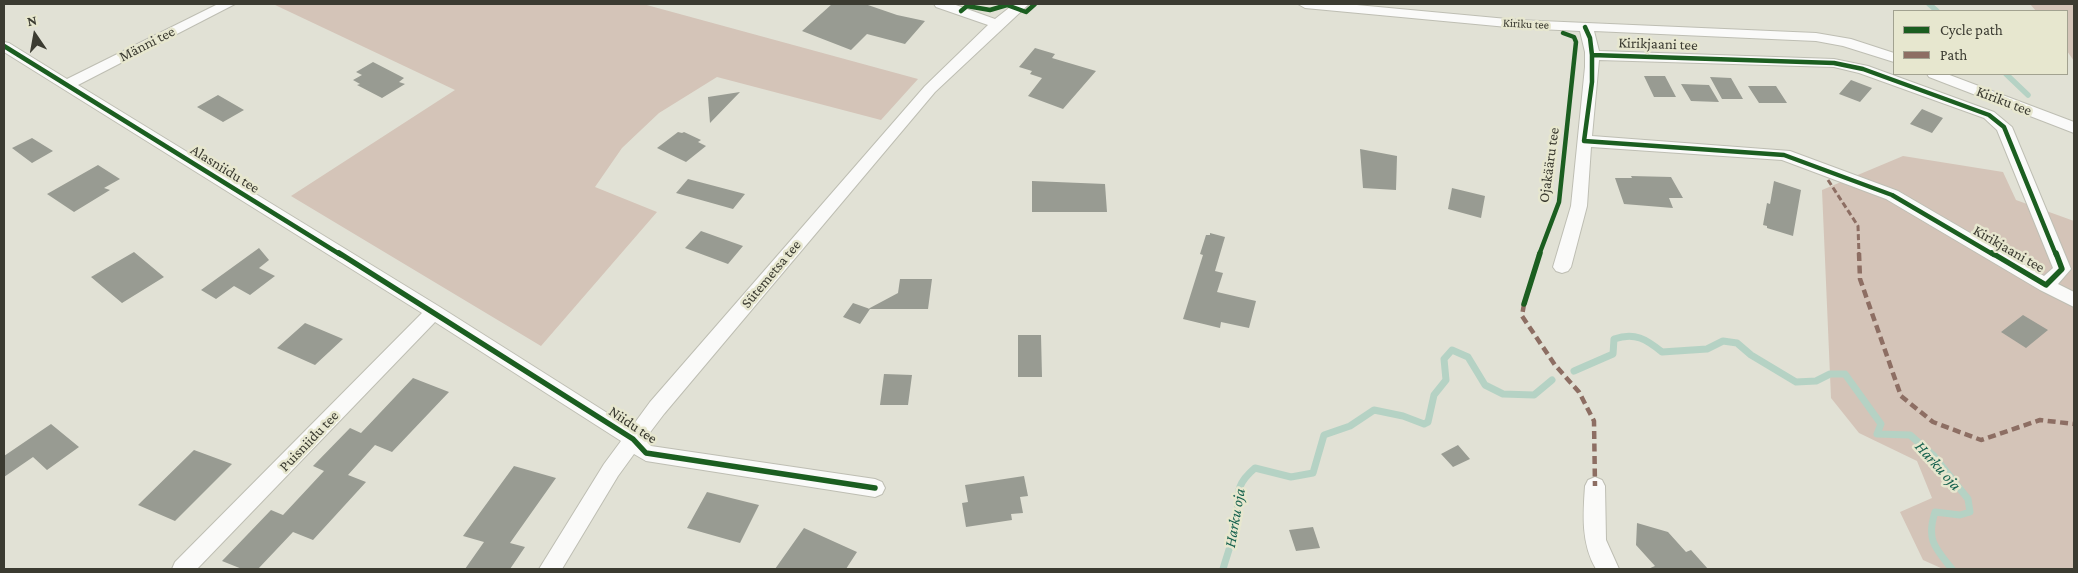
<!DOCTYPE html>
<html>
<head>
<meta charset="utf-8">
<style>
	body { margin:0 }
	#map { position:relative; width:2078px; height:573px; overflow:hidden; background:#e1e1d5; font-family:"Crimson Pro",serif }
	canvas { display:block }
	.frame { position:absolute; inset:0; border:5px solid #3b3b31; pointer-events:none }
	.legend { position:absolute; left:1893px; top:10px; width:175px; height:65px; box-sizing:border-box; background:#e7e7cf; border:1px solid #a2a290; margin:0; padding:6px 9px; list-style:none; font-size:15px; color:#3b3b31 }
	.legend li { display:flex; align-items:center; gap:10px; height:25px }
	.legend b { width:25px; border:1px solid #a2a290 }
	.north { position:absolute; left:10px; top:10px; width:50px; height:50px; -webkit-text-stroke:4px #e7e7cf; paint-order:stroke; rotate:348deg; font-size:14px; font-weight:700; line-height:20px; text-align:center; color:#3b3b31 }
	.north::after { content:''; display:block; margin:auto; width:18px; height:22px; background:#3b3b31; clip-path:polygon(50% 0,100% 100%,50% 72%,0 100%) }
</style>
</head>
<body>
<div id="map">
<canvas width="2078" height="573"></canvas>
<div class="frame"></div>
<ul class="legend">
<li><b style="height:6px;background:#1b5e20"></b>Cycle path</li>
<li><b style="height:6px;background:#8d6e63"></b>Path</li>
</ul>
<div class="north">N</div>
</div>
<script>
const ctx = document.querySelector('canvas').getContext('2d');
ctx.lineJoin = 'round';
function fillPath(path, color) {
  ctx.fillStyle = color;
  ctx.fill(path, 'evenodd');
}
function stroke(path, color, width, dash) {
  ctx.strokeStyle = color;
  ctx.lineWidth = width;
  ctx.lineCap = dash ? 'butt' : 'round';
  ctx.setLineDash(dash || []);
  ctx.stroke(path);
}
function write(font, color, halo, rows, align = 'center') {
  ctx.font = font + ' "Crimson Pro",serif';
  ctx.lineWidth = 5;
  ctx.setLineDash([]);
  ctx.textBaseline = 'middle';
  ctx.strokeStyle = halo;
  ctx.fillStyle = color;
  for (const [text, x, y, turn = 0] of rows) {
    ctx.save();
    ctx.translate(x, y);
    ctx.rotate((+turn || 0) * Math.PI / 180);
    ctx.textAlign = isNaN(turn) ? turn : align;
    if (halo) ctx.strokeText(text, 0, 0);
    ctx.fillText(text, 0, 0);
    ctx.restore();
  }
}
fillPath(new Path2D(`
	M273,4H643L918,79L881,120L717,77L659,113L622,148L595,187L657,212L541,346L291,196L455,90Z
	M2030,4H2074V61L2067,51V11H2036Z
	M1903,156L2003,172L2016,200L2074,221V569H1943L1923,560L1900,512L1932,498L1917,461L1859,433L1831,398L1822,190Z`), '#d4c4b8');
stroke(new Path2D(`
	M1929,4L1937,11
	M2006,74L2028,95`), '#b5d2c4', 5.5);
stroke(new Path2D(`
	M1574,371L1613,354L1614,339C1635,332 1646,339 1662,352L1707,349L1723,341L1737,343L1751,355L1796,382L1816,381L1830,374H1845L1881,424L1877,434L1910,435L1934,456L1968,499L1970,512L1960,515L1935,512C1926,540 1935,548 1952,569
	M1223,569C1227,555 1232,542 1235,528C1242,500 1229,490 1255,468L1291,477L1313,473L1324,435L1350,426L1374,410L1403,416L1424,424L1428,422L1434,395L1446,380L1444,359L1452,350L1468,357L1485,385L1503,394L1534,395L1552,380`), '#b5d2c4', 7);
fillPath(new Path2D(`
	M832,4H865L897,15L925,21L905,44L867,34L851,50L802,31Z
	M1035,48L1055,54L1052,58L1096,71L1063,109L1028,96L1042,78L1030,74L1032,71L1019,67Z
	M373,62L404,78L399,82L405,84L382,98L357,85L360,84L353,80L362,75L356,72Z
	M1644,76H1665L1676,97H1654Z
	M1710,77L1731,78L1743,99H1722Z
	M1851,80L1872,88L1860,102L1839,94Z
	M1681,84L1709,85L1719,102L1691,101Z
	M1748,86H1776L1787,103H1759Z
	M740,92L710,123L708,97Z
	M218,95L244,110L223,122L197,107Z
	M1922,109L1943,118L1932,133L1910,124Z
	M678,132L682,133L684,132L701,140L698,142L706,146L686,162L657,148Z
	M32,138L53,151L32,163L12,148Z
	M1360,149L1397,156L1396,190L1363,188Z
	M98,165L120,179L104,188L110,190L74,212L47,194Z
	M1631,176L1671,177L1683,198H1669L1673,208L1624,204L1615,178H1632Z
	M688,179L745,194L733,209L676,193Z
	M1032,181L1105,184L1107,212H1032Z
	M1774,181L1801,190L1793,236L1767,228V226L1763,225L1767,203L1770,204Z
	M1452,188L1485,196L1481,218L1448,209Z
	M701,231L743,246L728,264L685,248Z
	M1210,233L1225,237L1215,271L1223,273L1217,292L1256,301L1249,328L1221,322L1220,328L1183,319L1203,255L1200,254L1206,235H1210Z
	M259,248L269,260L259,268L275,276L250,295L234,286L216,299L201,290Z
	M134,252L164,277L122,303L91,277Z
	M900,279H932L928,309H868L898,293Z
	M853,303L870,309L860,324L843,317Z
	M2023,315L2048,330L2026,348L2001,332Z
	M305,323L343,339L315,365L277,348Z
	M1018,335H1041L1042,377H1018Z
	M884,374L912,375L908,405H880Z
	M413,378L449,392L392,452L375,445L348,475L366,482L313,540L293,532L258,569H242L222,561L271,510L283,515L324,471L313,466L350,428L361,433Z
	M51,424L79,447L47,470L33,457L4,477V456Z
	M1458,445L1470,459L1453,467L1441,454Z
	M194,450L232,464L175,521L138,505Z
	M514,466L556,478L510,543L525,547L510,569H465L484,542L463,536Z
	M1024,476L1028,496L1020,497L1023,513L1011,514L1012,520L966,527L962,503L968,502L965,485Z
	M707,492L759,505L740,543L687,528Z
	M1637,523L1668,532L1686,552L1691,550L1708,569H1648L1655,566L1636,545Z
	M1313,527L1320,548L1296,551L1289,530Z
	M804,528L857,552L846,569H775Z`), '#989b92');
const minor = new Path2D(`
	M218,4H235L78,85L440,307L631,428L650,402L925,86L988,25L936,7L934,4H953L995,19L1014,4H1029L935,92L664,414L645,439L651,446L875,479L882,482L885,488L882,494L875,497L646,461L634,454L618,476L562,569H539L604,464L621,441L435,322L197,569H172L175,562L422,313L4,52V42L9,43L67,79Z
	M1298,4H1346L1518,20L1816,33L1851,39L1894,53V62L1843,46L1816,41L1594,31L1599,51L1834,59L1868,66L1994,112L2012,127L2071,269L2058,284L2074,292V307L2040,290L1886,199L1782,160L1591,147L1587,206L1571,267L1568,271L1562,273L1556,271L1553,267L1571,206L1585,67V52L1580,31L1518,28L1305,8ZM1599,60L1834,67L1859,73L1984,118L1997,130L2053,268L2044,276L1898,191L1790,151L1592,136Z
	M1927,74H1947L2074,122V133L1929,77Z
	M1595,477L1602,480L1605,486L1606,540L1619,569H1596C1581,543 1583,515 1585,486L1588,480Z`);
stroke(minor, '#bebeb3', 2);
fillPath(minor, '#fafaf9');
stroke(new Path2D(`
	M1828,180L1858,226L1859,255`), '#8d6e63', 3, [6, 3]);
stroke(new Path2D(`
	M1859,253L1860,279L1901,396L1933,422L1981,440L2040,420L2074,424
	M1524,304L1522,316L1555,365L1579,392L1594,421L1595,486`), '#8d6e63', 4.5, [8, 4.5]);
stroke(new Path2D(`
	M961,11L967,6L990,10L1007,5L1026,12L1035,4
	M1585,27L1590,38L1592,55
	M4,46L341,255
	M1592,55L1834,63L1863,69L1989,115L2004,127L2056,255
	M1592,55V82L1584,141L1784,155L1892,195L1994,255
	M1539,255L1559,202L1576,42L1574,37L1563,33`), '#1b5e20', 4.5);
stroke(new Path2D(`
	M339,253L633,439L646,453L875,488
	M1992,253L2046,285L2062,269L2056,253
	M1524,304L1540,253`), '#1b5e20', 5.5);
write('12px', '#3b3b31', '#e7e7cf', [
	["Kiriku tee",1526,24,3]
]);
write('15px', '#3b3b31', '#e7e7cf', [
	["Männi tee",147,44,-27],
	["Kirikjaani tee",1658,44,2],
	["Kiriku tee",2004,101,21],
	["Ojakääru tee",1549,165,-82],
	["Alasniidu tee",225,169,32],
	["Kirikjaani tee",2009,249,30],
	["Sütemetsa tee",771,274,-50],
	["Niidu tee",633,425,34],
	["Puisniidu tee",309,441,-46]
]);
write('italic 16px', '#17624e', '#e7e7cf', [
	["Harku oja",1938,466,48],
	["Harku oja",1235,518,-80]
]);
</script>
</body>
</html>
